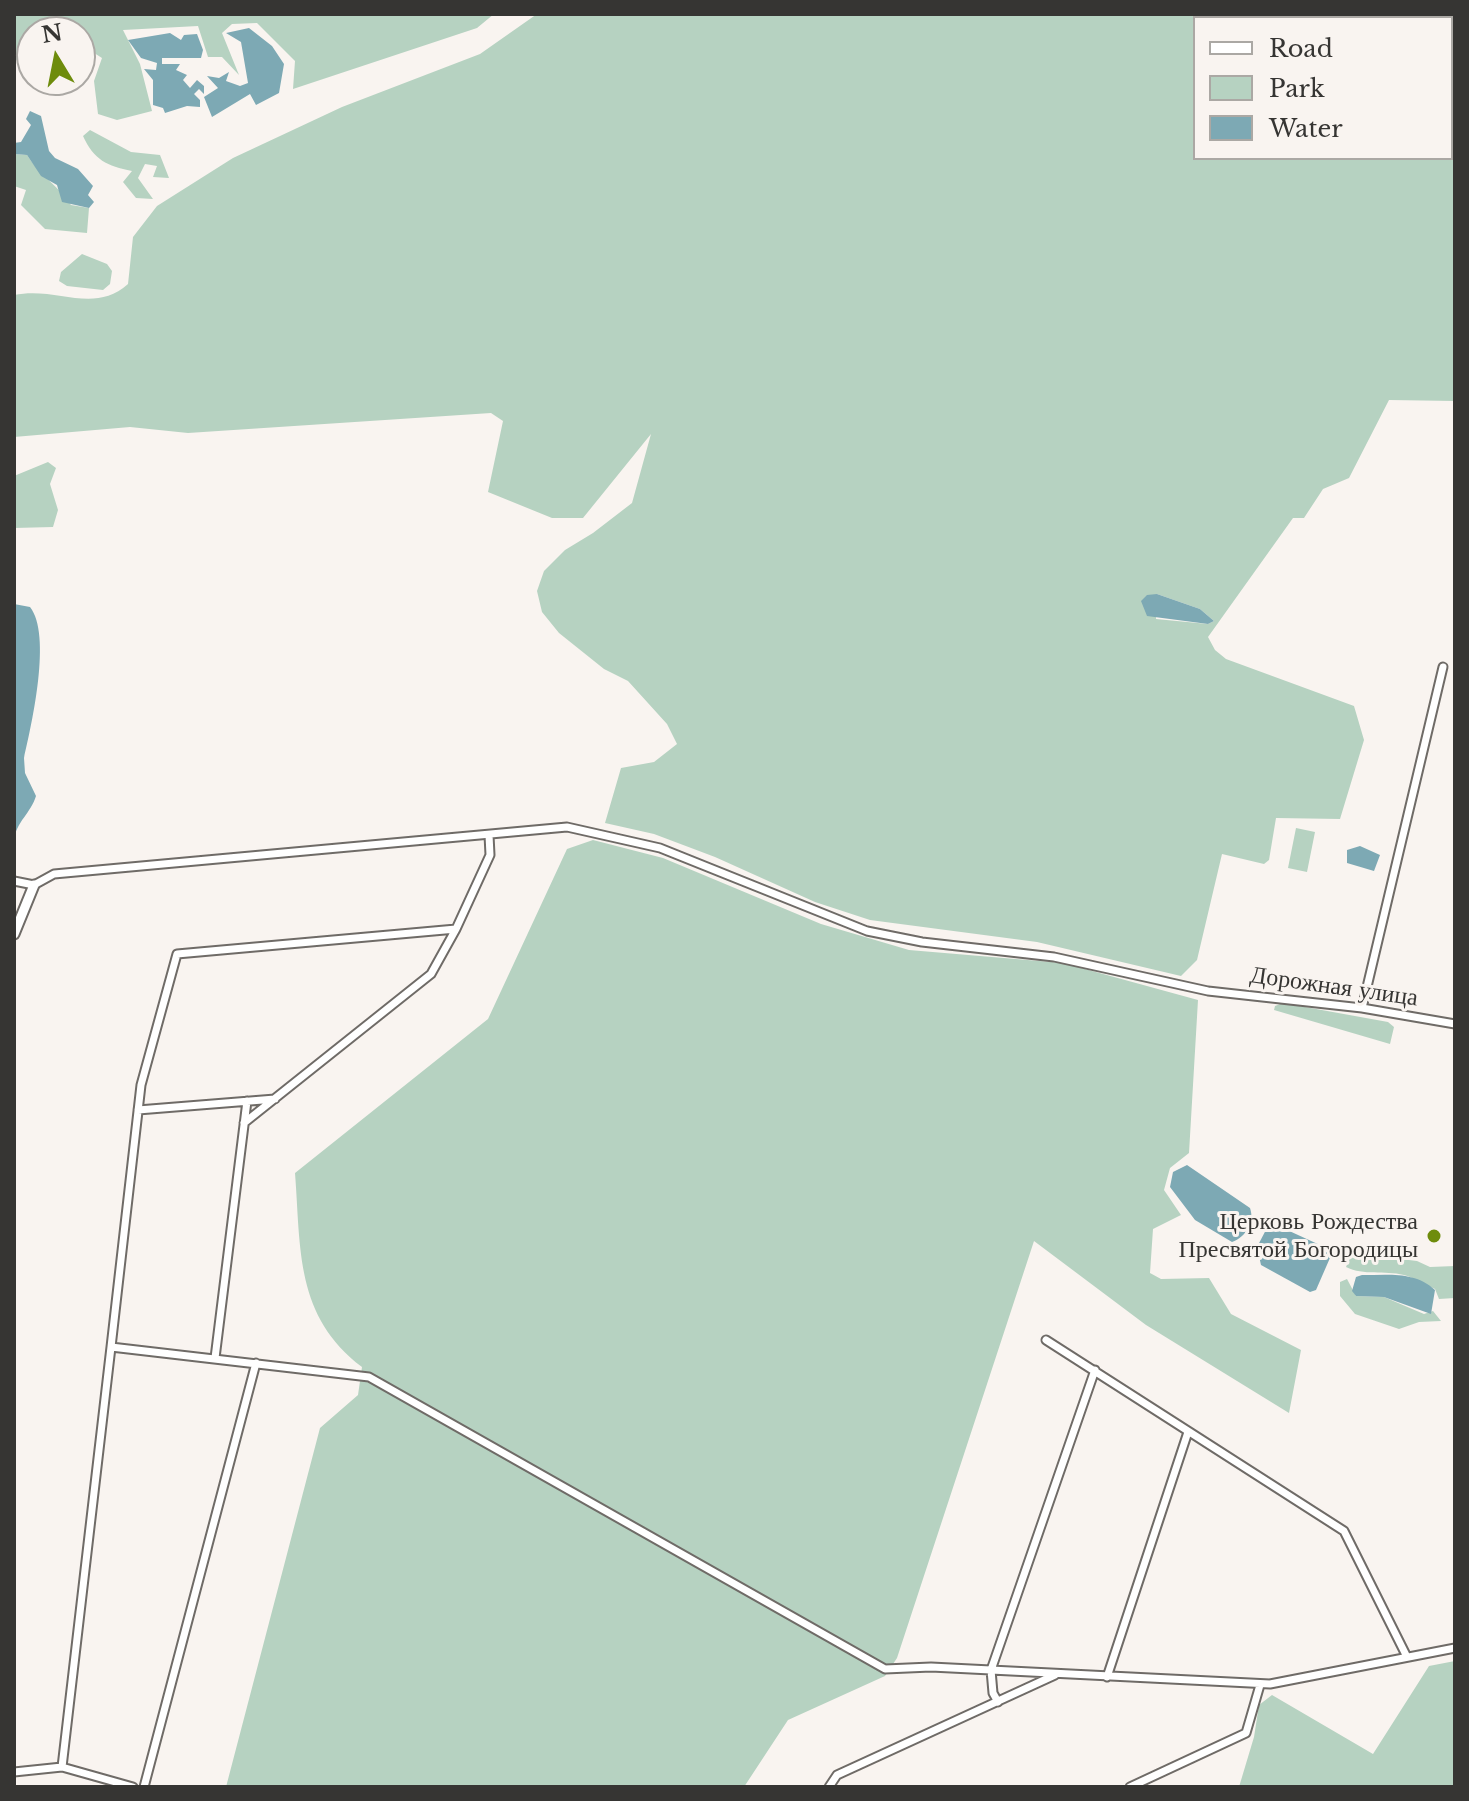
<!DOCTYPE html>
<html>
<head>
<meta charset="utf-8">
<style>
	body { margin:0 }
	#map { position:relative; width:1469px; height:1801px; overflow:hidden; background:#f9f4f0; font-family:"Libre Baskerville",serif }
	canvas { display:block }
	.frame { position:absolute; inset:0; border:16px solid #363533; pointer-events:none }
	.legend { position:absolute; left:1193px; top:16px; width:260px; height:144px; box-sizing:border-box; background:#f9f4f0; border:2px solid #aba8a4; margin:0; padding:10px 14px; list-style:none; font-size:24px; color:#363533 }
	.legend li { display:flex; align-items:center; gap:16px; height:40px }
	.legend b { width:40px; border:2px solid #aba8a4 }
	.north { position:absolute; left:16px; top:16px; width:80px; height:80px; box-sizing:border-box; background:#f9f4f0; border:2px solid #aba8a4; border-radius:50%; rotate:350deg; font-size:22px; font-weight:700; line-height:32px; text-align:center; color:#363533 }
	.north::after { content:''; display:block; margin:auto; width:28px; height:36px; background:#6e8c0c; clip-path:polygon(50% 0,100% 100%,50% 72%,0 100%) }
</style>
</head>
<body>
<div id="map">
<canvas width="1469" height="1801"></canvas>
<div class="frame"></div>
<ul class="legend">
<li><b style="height:10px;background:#fff"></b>Road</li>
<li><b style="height:22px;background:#b6d2c1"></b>Park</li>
<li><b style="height:22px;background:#7da9b4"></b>Water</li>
</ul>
<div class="north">N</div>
</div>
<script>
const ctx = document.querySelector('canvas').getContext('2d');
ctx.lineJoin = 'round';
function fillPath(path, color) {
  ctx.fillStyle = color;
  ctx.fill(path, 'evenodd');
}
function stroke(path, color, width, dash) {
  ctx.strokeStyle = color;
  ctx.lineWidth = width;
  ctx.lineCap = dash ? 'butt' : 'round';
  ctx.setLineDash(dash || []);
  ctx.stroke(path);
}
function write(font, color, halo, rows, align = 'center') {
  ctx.font = font + ' "Libre Baskerville",serif';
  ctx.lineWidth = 6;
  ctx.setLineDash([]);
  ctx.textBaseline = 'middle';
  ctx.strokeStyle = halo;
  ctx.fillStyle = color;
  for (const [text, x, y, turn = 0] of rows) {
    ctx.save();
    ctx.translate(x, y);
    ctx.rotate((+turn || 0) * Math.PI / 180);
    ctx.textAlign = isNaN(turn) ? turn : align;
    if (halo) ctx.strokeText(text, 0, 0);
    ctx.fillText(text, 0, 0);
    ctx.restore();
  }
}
fillPath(new Path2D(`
	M14,14H494L477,28L293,89L295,61L257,23L232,24L222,33L239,75L222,57H208L198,26L123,30L140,64L152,111L117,120L98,114L94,81L102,58L80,44V32H32V68L14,59Z
	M537,14H1455V401L1389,400L1349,478L1323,489L1304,518H1293L1208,637L1215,650L1226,659L1354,706L1364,740L1340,819L1276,818L1269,860L1264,864L1222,854L1197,960L1181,976L1037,942L870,920L815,902L715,857L654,834L605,823L621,768L654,762L677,744L667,724L628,681L604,669L559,633L542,612L537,591L544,571L565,550L593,533L632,503L651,434L583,518H552L488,492L503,421L491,413L188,433L130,427L14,437V295C57,286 93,315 128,284L133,237L157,206L233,158L342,107L480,54ZM1195,18H1451V158H1195ZM1157,594L1200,609L1214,621L1208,624L1156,619Z
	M90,130L131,152L160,155L169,178L153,177L157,166L145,164L138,178L153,199L136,198L123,182L132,171C107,166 94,160 83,136Z
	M14,154L27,155C39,175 58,185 71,205L89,208L87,233L45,229L21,205L26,190L14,186Z
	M82,254L107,264L112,271L110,284L103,290L67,286L59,281L61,272Z
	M48,462L56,468L50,484L58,510L53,527L14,528V476Z
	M1296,828L1315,832L1307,872L1288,868Z
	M593,840L663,858L821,924L909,950L1063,963L1198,1000L1189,1153L1170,1168L1164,1190L1181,1215L1153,1229L1150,1273L1161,1279L1209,1278L1231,1314L1301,1350L1289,1413L1146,1325L1034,1241L897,1658L885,1676L788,1720L744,1787H226L320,1428L358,1395L362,1367C295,1316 301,1250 295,1173L488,1019L567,849Z
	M1283,1003L1388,1022L1394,1027L1390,1044L1274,1010L1275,1006Z
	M1352,1253L1417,1261L1430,1267L1455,1266V1298L1439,1299L1435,1289C1425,1285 1415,1278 1404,1275C1384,1270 1364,1276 1346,1267Z
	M1347,1279L1356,1296L1384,1297L1424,1314L1433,1311L1441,1321L1419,1322L1399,1329L1355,1314L1340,1296V1282Z
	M1455,1661V1787H1239L1254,1737L1259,1705L1272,1695L1373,1754L1429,1666Z`), '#b6d2c1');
fillPath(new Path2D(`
	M249,28L272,46L284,64L279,93L256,105L250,94L212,117L204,97L218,88L207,76L219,78L229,72L226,81L240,86L248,83L241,42L226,33Z
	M170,33L181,40L184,35L197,34L203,50L201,58H162V64H180L176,70L187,75L183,80L190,88L197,80L204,86V94L199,89L194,94L200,100V107L187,106L165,113L163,108L153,105V80L144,69L156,70L157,63L141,58L128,40Z
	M30,111L41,116L49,151L55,158L78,169L93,186L88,195L94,202L89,208L62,202L57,185L41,176L27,155L14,154V143L21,142L31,125L26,119Z
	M1157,594L1200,609L1214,621L1208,624L1147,616L1141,601L1147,595Z
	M14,604L30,607C52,635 32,723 24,758L25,773L36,796C31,813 16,822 14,840Z
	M1360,846L1380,855L1374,871L1347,863V850Z
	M1187,1165L1250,1208C1255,1222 1246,1237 1232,1242L1195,1220L1170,1187L1173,1172Z
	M1274,1224L1333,1251L1316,1290L1310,1292L1261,1265L1257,1247L1268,1226Z
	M1362,1275C1388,1275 1415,1271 1435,1290L1431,1314L1384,1297L1356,1296L1352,1291L1356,1277Z`), '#7da9b4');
const minor = new Path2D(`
	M14,881L34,885L54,874L567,827L660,848L867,931L922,942L1054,957L1208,991L1362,1008L1455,1024
	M456,929L490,855L489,835
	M1362,1008L1443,667
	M138,1110L275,1099
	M1046,1340L1344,1531L1407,1657
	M111,1347L141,1085L177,954L456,929L431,974L244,1123
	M215,1358L247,1101
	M1107,1677L1188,1432
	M998,1702L993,1693L991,1670L1095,1370
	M62,1767L133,1787
	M14,1772L62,1767L111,1347L369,1377L885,1669L931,1667L1270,1684L1455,1648
	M144,1787L256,1363
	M829,1787L837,1775L1055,1675
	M1130,1787L1246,1733L1260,1685`);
const tertiary = new Path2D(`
	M14,934L34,885`);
stroke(minor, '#6f6b67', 11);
stroke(tertiary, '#6f6b67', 13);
stroke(minor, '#fff', 7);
stroke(tertiary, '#fff', 9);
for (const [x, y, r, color] of [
	[1434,1236,8,"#6e8c0c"]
]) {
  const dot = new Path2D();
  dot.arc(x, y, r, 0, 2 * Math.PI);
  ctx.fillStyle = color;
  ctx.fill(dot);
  stroke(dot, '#f9f4f0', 3);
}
write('24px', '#363533', '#f9f4f0', [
	["Дорожная улица",1334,987,8]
]);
write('24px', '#363533', '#f9f4f0', [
	["Церковь Рождества",1418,1222],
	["Пресвятой Богородицы",1418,1250]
], 'right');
</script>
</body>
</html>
